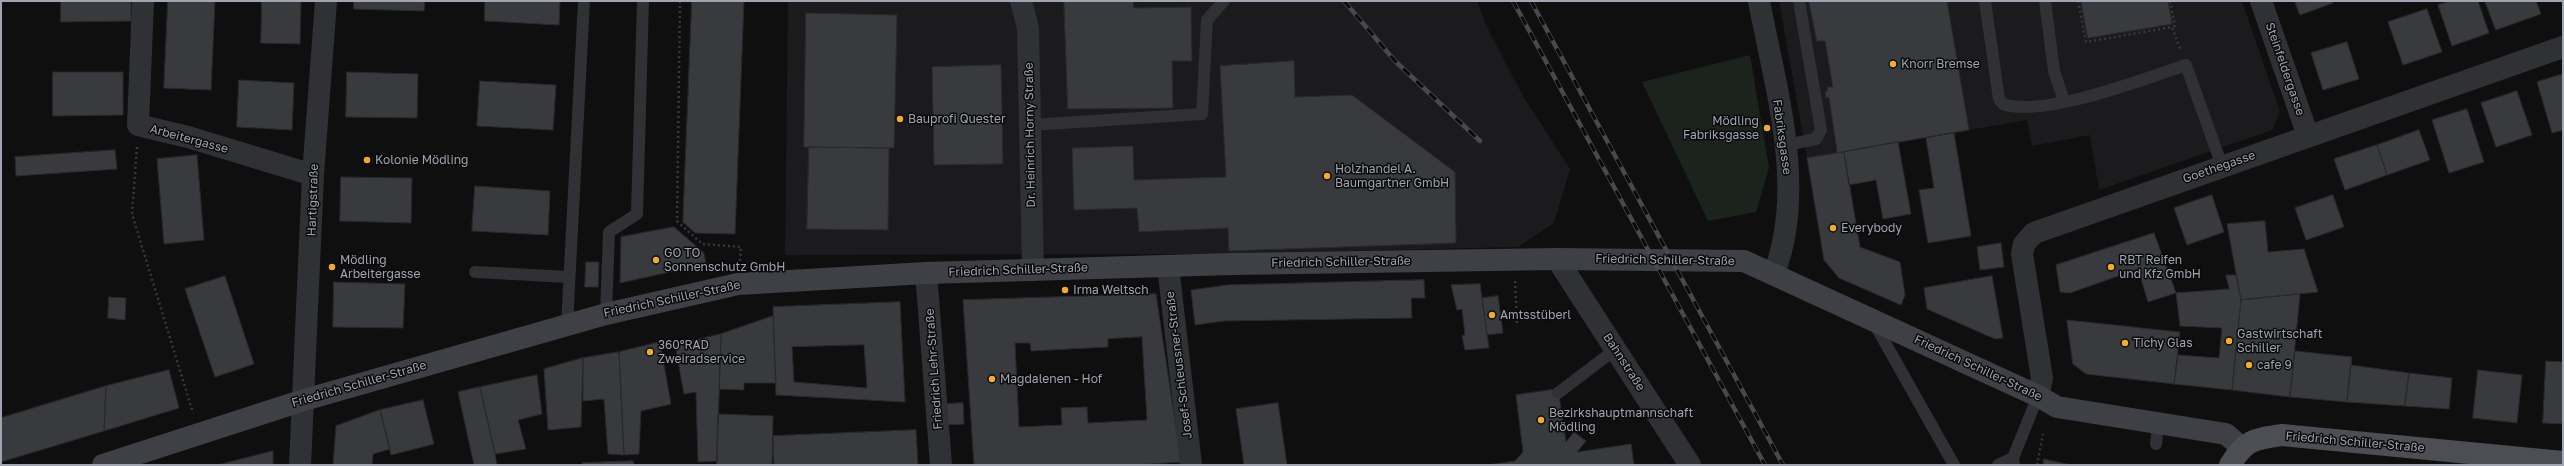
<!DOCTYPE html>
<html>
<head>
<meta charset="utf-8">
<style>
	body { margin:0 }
	#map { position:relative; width:2564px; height:466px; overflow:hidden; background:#0f0f10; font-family:"Golos Text",sans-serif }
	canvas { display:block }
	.frame { position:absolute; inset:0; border:2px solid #a0a5b1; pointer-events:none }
</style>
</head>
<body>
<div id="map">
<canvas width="2564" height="466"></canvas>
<div class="frame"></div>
</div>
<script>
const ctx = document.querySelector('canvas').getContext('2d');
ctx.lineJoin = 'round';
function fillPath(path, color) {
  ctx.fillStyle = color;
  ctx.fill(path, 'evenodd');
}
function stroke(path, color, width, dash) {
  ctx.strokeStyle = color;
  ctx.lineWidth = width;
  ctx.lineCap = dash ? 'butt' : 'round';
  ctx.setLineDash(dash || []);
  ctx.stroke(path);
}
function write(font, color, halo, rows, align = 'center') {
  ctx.font = font + ' "Golos Text",sans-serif';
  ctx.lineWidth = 3;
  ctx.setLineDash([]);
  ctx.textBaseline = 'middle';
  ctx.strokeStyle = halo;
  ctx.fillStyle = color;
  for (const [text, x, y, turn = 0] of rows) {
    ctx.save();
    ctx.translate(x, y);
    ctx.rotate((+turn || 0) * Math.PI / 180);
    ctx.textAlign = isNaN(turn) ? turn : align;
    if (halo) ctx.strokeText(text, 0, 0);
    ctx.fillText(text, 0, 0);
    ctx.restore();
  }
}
fillPath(new Path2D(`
	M788,1H1477L1486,25L1523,96L1570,169L1554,223L1518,247L1221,254L785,255Z
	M1779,1H2242L2280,112L2272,130L2099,190L2090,135L2032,146L2027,120L1807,158Z`), '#1b1b1d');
fillPath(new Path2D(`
	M1750,55L1769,168L1756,212L1708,221L1642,82Z`), '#1b231c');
const building = new Path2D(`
	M61,1H131V21L61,22Z
	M168,1H215L211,90L164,88Z
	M262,1H301L300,44L261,43Z
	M354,1H425L424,11L354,9Z
	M485,1H560L559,25L485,21Z
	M692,1H744L735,234L695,233L683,222Z
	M1064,1H1133L1134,8L1191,7L1192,61H1172L1173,108L1068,109Z
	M1809,1H1947L1969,130L1835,153L1837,151L1829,97L1826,98L1825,91H1828L1827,87H1833L1825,41H1817Z
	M2081,1H2168L2172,24L2088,38Z
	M2295,1H2332L2333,3L2300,15Z
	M2451,1H2478L2489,33L2452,46L2438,5Z
	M2485,1H2536L2541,14L2496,30Z
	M2427,9L2442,52L2403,65L2388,22Z
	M806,13L897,15L894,148L804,147Z
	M2347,42L2359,79L2323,90L2311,53Z
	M1294,61L1295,97L1352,95L1455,172L1456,243L1229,251L1228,228L1139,232L1137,208L1074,210L1072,148L1133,146L1134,180L1226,177L1220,66Z
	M1001,65L1003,164L934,165L932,67Z
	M53,72H123V115L53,116Z
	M347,72L418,74L417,118L346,117Z
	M2563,74V130L2552,133L2537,82Z
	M239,80L294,83L292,130L237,127Z
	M480,81L556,85L553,130L477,126Z
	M2517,91L2532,135L2496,147L2481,103Z
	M2467,109L2484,162L2449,173L2432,120Z
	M2419,130L2430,160L2387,175L2377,145Z
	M1954,133L1971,236L1928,243L1919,190L1934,188L1926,138Z
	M1898,142L1911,214L1883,219L1876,180L1849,185L1844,152Z
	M2377,145L2387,175L2345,190L2334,159Z
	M809,147L889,148L888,230L807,229Z
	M115,150L117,169L16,176L15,157Z
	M1844,152L1860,247L1900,262L1905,295L1901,305L1839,278L1824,260L1807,158Z
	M197,155L204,240L164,244L157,159Z
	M341,177L412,178L411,223L340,221Z
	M475,186L550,191L548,235L472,231Z
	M2212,195L2224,232L2187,245L2174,208Z
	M2333,195L2344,227L2306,240L2295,208Z
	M2265,221L2268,252L2304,249L2318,292L2241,300L2227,224Z
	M674,227L704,253L706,264L620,283L621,237Z
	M2154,233L2176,293L2148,302L2138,269L2070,293L2060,292L2056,265Z
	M2001,243L2004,267L1980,270L1977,247Z
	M586,262H599L598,287H585Z
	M2226,275H2236L2241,300L2232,390L2174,384L2178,355L2219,358L2222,328L2180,326L2176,293L2229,289Z
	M225,276L254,364L215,377L185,289Z
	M1992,276L2003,338L1995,339L1927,309L1924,288Z
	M1424,280L1425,298H1411L1412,318L1224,321L1195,325L1191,290L1227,285Z
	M334,282L405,284L403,328L333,327Z
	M1480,284L1489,348L1465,350L1462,336L1465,335L1462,309L1457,310L1451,285Z
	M1156,294L1181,462L1135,465H974L963,300ZM1142,337L1147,420L1088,423L1087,407L1061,408L1062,425L1019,427L1015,343H1030L1031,351L1108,347V339Z
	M2300,294L2290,397L2232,390L2241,300Z
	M1498,296L1503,333L1487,335L1482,298Z
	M109,297L126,298L125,320L108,318Z
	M900,302L905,402L776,395L773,307ZM864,345L867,388L794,382L792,347Z
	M773,316L776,383H744V390L719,389L721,334Z
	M2067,320L2180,332L2174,384L2086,374L2073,364Z
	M721,334L717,461L698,462L696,392L684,394L675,345Z
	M660,342L671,404L641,411L639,454L624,455L619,352Z
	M2295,351L2352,357L2347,402L2290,397Z
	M619,352L624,455L608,454L604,399L583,401V358Z
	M583,358L581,427L548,430L544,369Z
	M2546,361L2563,362V424L2543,423Z
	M2351,365L2409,373L2405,406L2347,402Z
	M169,370L179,408L104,431L106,386Z
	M2478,370L2522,375L2517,423L2473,418Z
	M2409,373L2452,378L2449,409L2405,406Z
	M537,375L542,414L518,420L526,449L495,454L480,387Z
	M106,386L104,431L1,462V418Z
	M480,387L495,454L497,465H474L458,392Z
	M1558,389L1566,442L1574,432L1586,441L1577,452L1631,444L1634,465H1487L1515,461L1523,452L1516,395Z
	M423,400L434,444L391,455L380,410Z
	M963,403L964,424L945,425L943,404Z
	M1278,403L1287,465H1244L1236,409Z
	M380,410L390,449L373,454L372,465H333L336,426Z
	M718,414L773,416L772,465H717Z
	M916,430L918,465H774L773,436Z
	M273,451V465H218Z
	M2044,459L2071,465H2043Z
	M633,461L634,465H583L582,463Z`);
fillPath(building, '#393a3d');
stroke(building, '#29292c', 1);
stroke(new Path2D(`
	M680,1L677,221L702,244L741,247L740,261
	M2078,1L2086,42L2172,27L2180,49
	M2170,1L2175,26L2172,27
	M137,147L132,214L193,413
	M1515,281L1517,323
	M2037,465L2043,434`), '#36383c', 2.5, [2, 3]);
stroke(new Path2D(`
	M1985,1L1999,99L2003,104C2043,118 2144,79 2186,65L2222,166
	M2045,1L2054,71L2064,101
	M1030,125L1202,114L1207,20L1224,1
	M1786,145L1816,139L1821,130L1799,1
	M475,272L569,277
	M606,314L609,232L637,214L643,1
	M1874,323L1954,465
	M567,325L584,1
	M1558,393L1616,349
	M2156,444L2158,424
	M1998,465L2013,458
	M2014,465L2013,458L2038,396`), '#303135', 12);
stroke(new Path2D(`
	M143,1L138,125L188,137L313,175
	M1021,1L1028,28L1033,270
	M1759,1C1775,87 1807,188 1774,273
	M2261,1L2308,136
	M1557,259L1690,465
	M1168,266L1191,465
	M926,273L941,465
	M2038,396L2042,378L2022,254L2024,244L2034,233L2563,47
	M300,465L313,175L326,1`), '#303135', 22);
stroke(new Path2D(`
	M103,465L304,400L606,314L738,284L926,273L1233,264L1557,259L1744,261L2038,396L2057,407L2226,434L2241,447`), '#3e4045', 22);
stroke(new Path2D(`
	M2230,465C2245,440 2254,439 2282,435L2563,462`), '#4c4e54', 22);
const rail = new Path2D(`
	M1344,1L1395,61L1480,141
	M1513,1L1765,465
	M1531,1L1783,465`);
stroke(rail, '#47494e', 4.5);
stroke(rail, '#0a0a0b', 3, [9]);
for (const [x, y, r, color] of [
	[1893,64,4,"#f2ac25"],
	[900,119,4,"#f2ac25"],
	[1767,128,4,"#f2ac25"],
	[367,160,4,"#f2ac25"],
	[1327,176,4,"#f2ac25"],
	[1833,228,4,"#f2ac25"],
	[656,260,4,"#f2ac25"],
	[332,267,4,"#f2ac25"],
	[2111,267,4,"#f2ac25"],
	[1065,290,4,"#f2ac25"],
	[1492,315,4,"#f2ac25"],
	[2229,341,4,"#f2ac25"],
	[2125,343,4,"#f2ac25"],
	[650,352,4,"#f2ac25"],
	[2249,365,4,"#f2ac25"],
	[992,379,4,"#f2ac25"],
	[1541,420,4,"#f2ac25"]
]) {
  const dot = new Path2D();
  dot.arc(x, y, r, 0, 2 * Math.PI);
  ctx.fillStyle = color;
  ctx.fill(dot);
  stroke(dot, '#0a0a0b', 1.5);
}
write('12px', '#a0a5b1', '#0a0a0b', [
	["Knorr Bremse",1901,64],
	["Bauprofi Quester",908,119],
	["Mödling",1759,121,"right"],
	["Fabriksgasse",1759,135,"right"],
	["Kolonie Mödling",375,160],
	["Holzhandel A.",1335,169],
	["Baumgartner GmbH",1335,183],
	["Everybody",1841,228],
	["GO TO",664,253],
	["Sonnenschutz GmbH",664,267],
	["Mödling",340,260],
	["Arbeitergasse",340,274],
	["RBT Reifen",2119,260],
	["und Kfz GmbH",2119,274],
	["Irma Weltsch",1073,290],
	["Amtsstüberl",1500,315],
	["Gastwirtschaft",2237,334],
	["Schiller",2237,348],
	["Tichy Glas",2133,343],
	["360°RAD",658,345],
	["Zweiradservice",658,359],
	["cafe 9",2257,365],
	["Magdalenen - Hof",1000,379],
	["Bezirkshauptmannschaft",1549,413],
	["Mödling",1549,427]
], 'left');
write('12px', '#a0a5b1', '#0a0a0b', [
	["Steinfeldergasse",2285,69,71],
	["Dr. Heinrich Horny Straße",1030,135,-91],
	["Fabriksgasse",1782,137,82],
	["Arbeitergasse",189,139,15],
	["Goethegasse",2219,167,-19],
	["Hartigstraße",313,200,-88],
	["Friedrich Schiller-Straße",1665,260,1],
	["Friedrich Schiller-Straße",1341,262,-1],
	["Friedrich Schiller-Straße",1018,270,-2],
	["Friedrich Schiller-Straße",672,299,-12],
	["Bahnstraße",1624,362,57],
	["Josef-Schleussner-Straße",1179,365,-97],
	["Friedrich Schiller-Straße",1978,368,25],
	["Friedrich Lehr-Straße",934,369,-94],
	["Friedrich Schiller-Straße",359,384,-16],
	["Friedrich Schiller-Straße",2355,442,5]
]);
</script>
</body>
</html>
